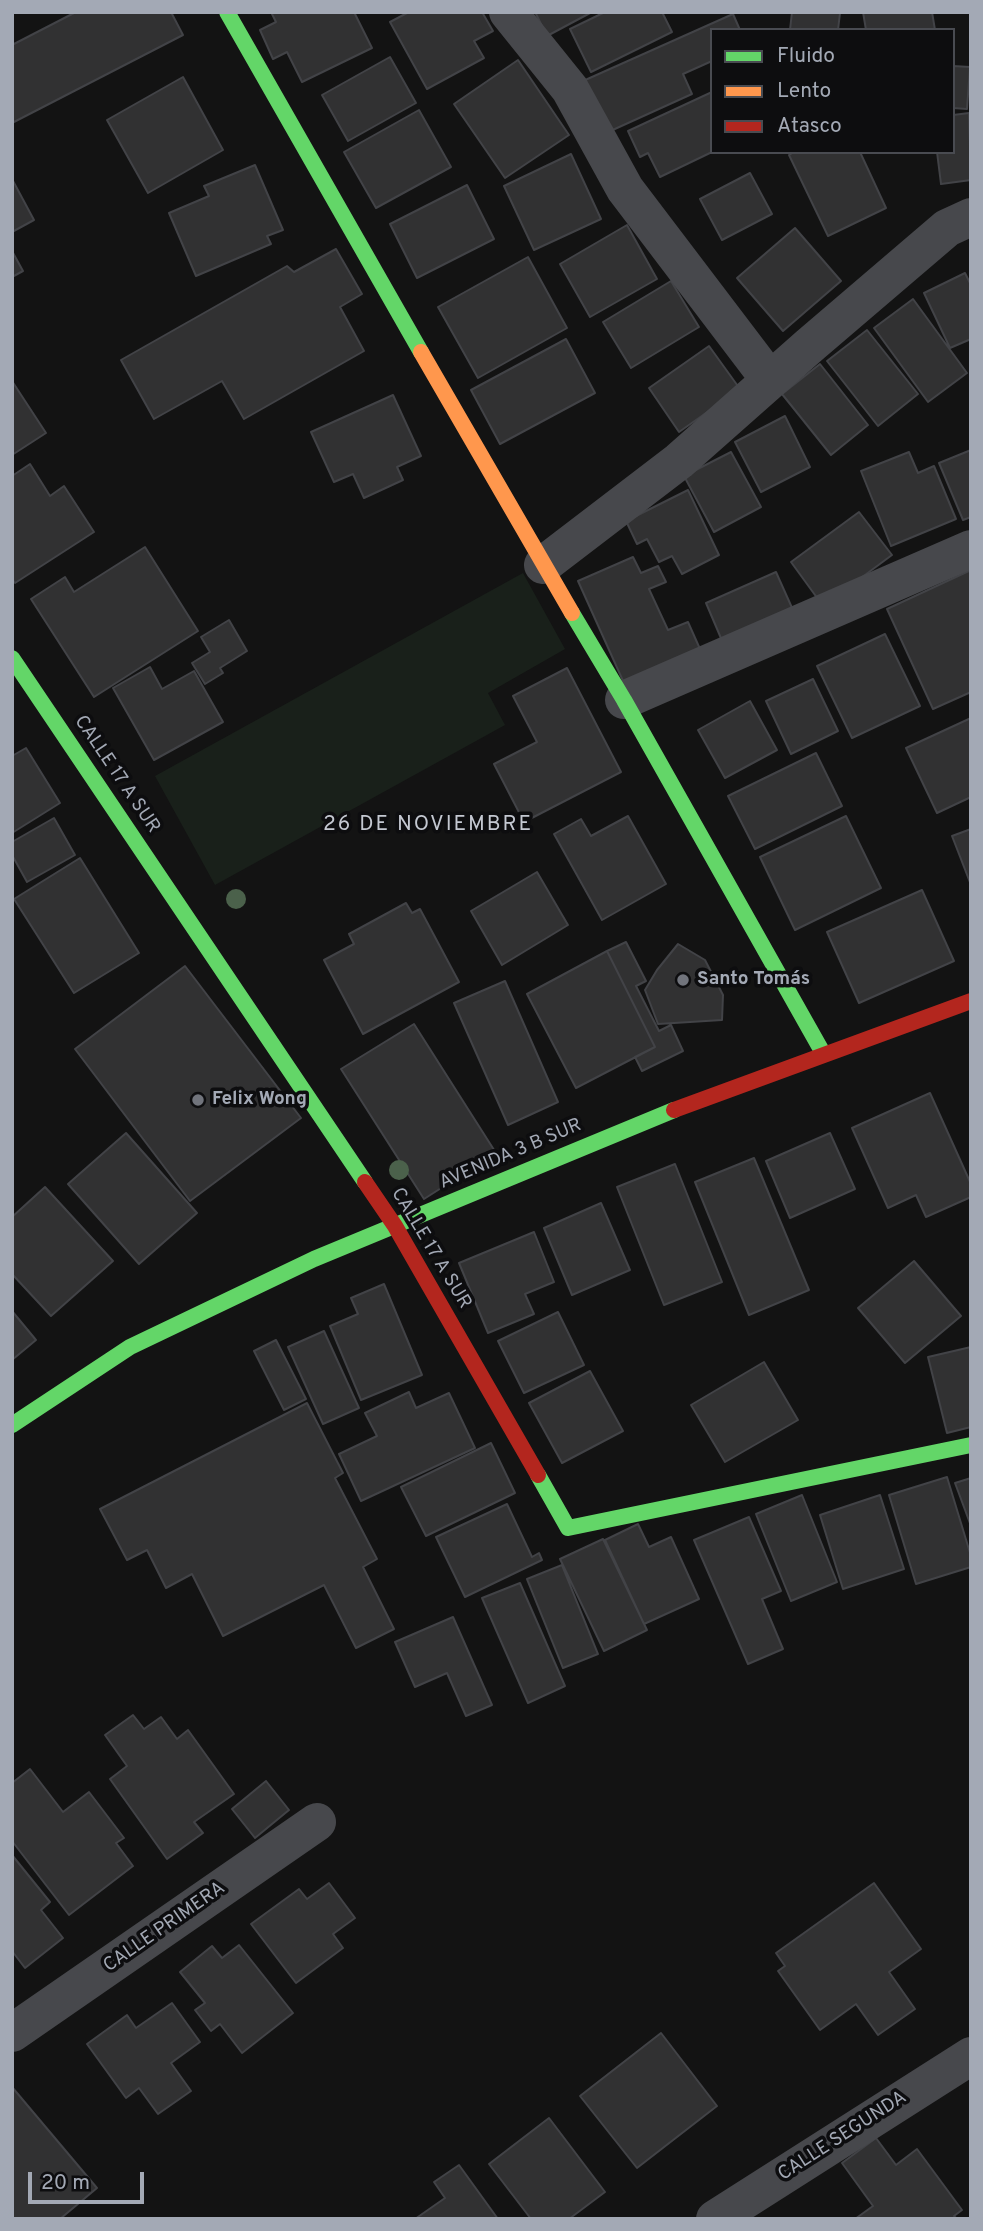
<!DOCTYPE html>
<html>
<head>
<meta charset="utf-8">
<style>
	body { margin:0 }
	#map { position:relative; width:983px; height:2231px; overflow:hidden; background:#131313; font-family:Overpass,sans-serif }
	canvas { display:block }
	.frame { position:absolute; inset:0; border:14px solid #a3a9b5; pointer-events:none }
	.legend { position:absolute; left:710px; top:28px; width:245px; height:126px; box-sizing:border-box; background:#0d0d0f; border:2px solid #494b51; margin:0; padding:9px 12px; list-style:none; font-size:21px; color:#a3a9b5 }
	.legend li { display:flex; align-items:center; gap:14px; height:35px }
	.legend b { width:35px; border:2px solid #494b51 }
	.scale { position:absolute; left:28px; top:2172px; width:116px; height:32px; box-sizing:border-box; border:4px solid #a3a9b5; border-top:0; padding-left:9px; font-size:21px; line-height:24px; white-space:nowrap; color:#a3a9b5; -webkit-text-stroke:5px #0d0d0f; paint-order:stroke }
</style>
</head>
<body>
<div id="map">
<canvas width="983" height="2231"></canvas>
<div class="frame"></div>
<ul class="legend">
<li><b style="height:9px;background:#63d668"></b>Fluido</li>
<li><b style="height:9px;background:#ff974d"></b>Lento</li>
<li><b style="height:9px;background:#b3261e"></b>Atasco</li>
</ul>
<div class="scale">20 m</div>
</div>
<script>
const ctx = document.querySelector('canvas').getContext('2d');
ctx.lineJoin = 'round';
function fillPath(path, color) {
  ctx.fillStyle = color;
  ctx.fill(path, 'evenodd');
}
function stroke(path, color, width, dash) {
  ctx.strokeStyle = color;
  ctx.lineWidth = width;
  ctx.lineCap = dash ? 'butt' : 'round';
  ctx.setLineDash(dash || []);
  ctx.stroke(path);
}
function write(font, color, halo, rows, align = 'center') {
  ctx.font = font + ' Overpass,sans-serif';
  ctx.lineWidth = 7;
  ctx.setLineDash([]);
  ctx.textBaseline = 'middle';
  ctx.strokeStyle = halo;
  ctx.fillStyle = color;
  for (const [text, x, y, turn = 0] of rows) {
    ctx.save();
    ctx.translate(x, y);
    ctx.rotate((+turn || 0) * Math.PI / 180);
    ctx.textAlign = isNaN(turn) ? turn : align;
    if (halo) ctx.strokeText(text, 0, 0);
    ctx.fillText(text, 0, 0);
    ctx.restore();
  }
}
fillPath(new Path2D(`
	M523,573L565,649L488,693L505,725L215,885L155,776Z`), '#19201a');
const building = new Path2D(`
	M76,12H171L183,35L12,123V45Z
	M271,12H354L372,48L302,82L287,52L273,59L260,30L276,22Z
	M409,12H482L493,31L474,41L484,58L427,89L390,22Z
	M535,12H592L547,36Z
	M605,12H662L672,32L591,72L570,29Z
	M792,12L840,13L838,30H790Z
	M863,12H932L935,30H866Z
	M733,14L740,30H712V61L683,74L692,94L606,133L583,81Z
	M390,57L416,103L348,141L322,95Z
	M518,60L569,135L505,178L454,104Z
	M953,66L970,67L967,109L953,108Z
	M183,77L223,150L148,193L107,120Z
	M712,92V152L660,177L648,153L640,157L628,131Z
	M419,110L451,167L376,208L344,152Z
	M969,113L971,180L941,184L937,152H953V115Z
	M794,152H860L886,208L828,236L789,155Z
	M571,154L601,219L534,250L504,186Z
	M255,165L283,230L267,236L271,244L196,276L169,213L209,196L204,186Z
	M750,173L772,214L722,240L700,199Z
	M12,179L34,220L12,232Z
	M467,185L494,239L417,278L390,224Z
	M627,225L657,279L590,317L560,264Z
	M795,228L841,281L783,331L737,278Z
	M336,249L362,294L340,307L364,351L244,419L222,381L154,419L121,360L287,266L294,272Z
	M12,251L23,271L12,277Z
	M528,257L567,328L478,378L438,307Z
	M965,273L971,285V339L950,348L924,293Z
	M671,281L699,327L631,368L603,322Z
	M913,299L967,373L928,402L874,328Z
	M867,330L918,394L878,426L827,361Z
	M566,339L595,393L500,444L471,390Z
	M709,346L740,389L679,432L649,388Z
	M820,364L868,425L831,455L782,394Z
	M12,381L46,433L12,455Z
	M393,395L421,456L397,467L403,480L364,498L353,474L334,482L311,432Z
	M785,416L810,467L761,492L735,442Z
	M971,450V517L963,520L939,463Z
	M731,452L761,507L714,532L684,476Z
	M909,452L918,473L934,466L956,519L891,546L861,471Z
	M30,464L50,496L64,486L94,532L15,583L12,579V476Z
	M688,490L719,555L682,574L672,556L659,562L647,539L637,544L626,521Z
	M859,512L892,555L823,606L791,562Z
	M145,547L198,631L94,697L31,599L65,577L74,592Z
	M633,557L641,573L658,566L666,582L649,589L668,630L688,622L704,658L628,692L578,581Z
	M971,570V692L933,709L887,609Z
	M776,572L797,619L726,650L706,603Z
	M229,620L247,651L220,668L223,673L205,684L192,663L210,652L201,637Z
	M885,634L920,706L852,738L817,666Z
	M150,667L162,689L194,671L223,722L154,760L113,688Z
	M567,668L621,772L524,822L494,764L537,742L513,696Z
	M813,679L838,731L791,754L766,701Z
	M750,701L777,750L725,778L698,730Z
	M971,718V797L937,813L906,748Z
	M26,748L60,803L12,833V756Z
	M816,753L842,806L755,849L728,796Z
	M628,816L666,884L602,920L554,834L581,819L591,836Z
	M846,816L881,888L795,930L760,857Z
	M54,818L75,855L27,882L12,855V842Z
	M971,829V885L952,836Z
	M80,858L139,953L74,993L14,899Z
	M537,872L568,925L502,965L471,911Z
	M922,890L954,961L859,1003L827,932Z
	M406,903L412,913L420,909L459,982L363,1034L324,960L354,944L349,934Z
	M626,942L646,981L636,986L659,1031L671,1025L683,1051L642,1071L635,1057L655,1047L607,951Z
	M678,944L705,960L723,995L722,1020L658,1024L645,990L657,970Z
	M607,951L655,1047L576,1088L527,994Z
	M185,966L301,1118L190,1201L75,1049Z
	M505,981L558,1102L508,1125L454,1003Z
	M414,1024L496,1153L424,1199L341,1069Z
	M930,1093L971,1184V1197L926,1217L916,1195L888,1208L852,1128Z
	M126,1133L197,1213L139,1264L68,1184Z
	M830,1133L855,1189L790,1218L766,1161Z
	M754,1158L809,1290L749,1315L695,1182Z
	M675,1164L722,1282L664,1305L617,1187Z
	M45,1187L113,1261L51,1316L12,1274V1217Z
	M601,1203L630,1270L572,1295L544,1228Z
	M534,1232L554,1282L525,1294L534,1314L488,1333L459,1263Z
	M914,1261L961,1316L905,1363L858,1308Z
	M384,1284L422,1375L361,1400L330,1326L358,1314L351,1298Z
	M12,1311L36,1340L12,1360Z
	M558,1312L584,1365L524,1393L498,1341Z
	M324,1331L359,1408L323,1424L288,1347Z
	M276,1340L306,1399L284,1410L254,1351Z
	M971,1347V1427L947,1433L928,1357Z
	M764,1362L798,1420L725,1462L691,1405Z
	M590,1371L623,1431L562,1463L529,1403Z
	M409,1392L416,1408L449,1393L475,1448L361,1501L339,1454L377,1436L365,1413Z
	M307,1403L343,1473L335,1478L377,1559L363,1567L394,1629L356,1648L324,1585L223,1636L192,1574L166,1588L147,1550L127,1560L100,1509Z
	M491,1443L515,1493L426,1536L401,1487Z
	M947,1477L971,1556V1567L916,1584L889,1495Z
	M971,1478V1526L955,1483Z
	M802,1495L837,1582L791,1601L756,1514Z
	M880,1495L904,1569L843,1589L820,1515Z
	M507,1504L532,1557L539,1553L542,1560L465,1597L436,1537Z
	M749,1517L781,1591L762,1599L783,1649L748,1664L694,1540Z
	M638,1524L649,1547L671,1537L699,1599L644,1624L605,1540Z
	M603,1539L647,1630L604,1651L560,1559Z
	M562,1565L598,1654L563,1668L527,1579Z
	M520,1583L565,1686L528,1703L482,1598Z
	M453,1617L492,1705L466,1716L447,1673L415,1687L395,1642Z
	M133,1715L144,1729L161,1717L177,1739L188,1730L234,1794L194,1822L203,1833L167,1859L110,1779L127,1766L105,1735Z
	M30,1769L63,1812L89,1792L124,1838L116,1843L133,1866L69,1915L12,1841V1783Z
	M266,1781L289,1810L255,1838L232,1809Z
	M12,1855L50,1902L41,1910L63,1938L25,1968L12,1951Z
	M329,1883L355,1918L333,1934L343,1948L296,1983L251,1924L299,1889L307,1899Z
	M874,1883L921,1949L889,1972L915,2009L878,2035L856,2004L820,2030L778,1971L785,1966L776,1953Z
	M239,1945L293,2013L242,2053L220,2024L211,2031L195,2010L205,2003L180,1972L212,1946L222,1958Z
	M172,2003L200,2042L171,2063L191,2091L158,2114L139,2088L126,2098L87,2044L127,2015L136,2028Z
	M661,2033L717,2106L637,2168L580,2096Z
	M12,2087L97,2188L60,2219H12Z
	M549,2118L605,2192L569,2219H531L489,2164Z
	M876,2138L896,2165L917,2149L962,2210L954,2216L957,2219H855L873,2206L842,2163Z
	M459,2165L498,2219H415L445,2198L434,2182Z`);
fillPath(building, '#313132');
stroke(building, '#424347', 2);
stroke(new Path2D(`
	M508,12L570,89L625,189L770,380
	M543,565L679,461L809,346L947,228L971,217
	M624,700L971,549
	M12,2033L317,1822
	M715,2219L971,2056`), '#47484c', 38);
stroke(new Path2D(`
	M227,12L421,352
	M572,613L624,700L823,1053
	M12,658L365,1182
	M12,1425L130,1347L314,1259L674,1110
	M538,1475L568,1528L971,1445`), '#63d668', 16);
stroke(new Path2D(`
	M421,352L572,613`), '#ff974d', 16);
stroke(new Path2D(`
	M674,1110L971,1001
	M365,1182L395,1226L538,1475`), '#b3261e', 16);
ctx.fillStyle = '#4b614b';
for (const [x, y] of [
	[236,899],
	[399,1170]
]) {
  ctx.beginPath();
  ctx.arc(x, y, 10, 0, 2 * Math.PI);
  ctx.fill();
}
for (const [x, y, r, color] of [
	[683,980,7,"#71747c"],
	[198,1100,7,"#71747c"]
]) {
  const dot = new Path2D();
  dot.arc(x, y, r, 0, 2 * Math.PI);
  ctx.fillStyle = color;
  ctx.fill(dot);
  stroke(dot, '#0d0d0f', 2.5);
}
write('19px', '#a3a9b5', '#0d0d0f', [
	["CALLE 17 A SUR",116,775,56],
	["AVENIDA 3 B SUR",511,1155,-23],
	["CALLE 17 A SUR",430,1249,59],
	["CALLE PRIMERA",165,1928,-35],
	["CALLE SEGUNDA",843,2137,-33]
]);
write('bold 19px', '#a3a9b5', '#0d0d0f', [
	["Santo Tomás",697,980],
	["Felix Wong",212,1100]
], 'left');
ctx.letterSpacing = '2px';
write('21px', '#c4c8d1', '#0d0d0f', [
	["26 DE NOVIEMBRE",428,826]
]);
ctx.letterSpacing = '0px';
</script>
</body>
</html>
